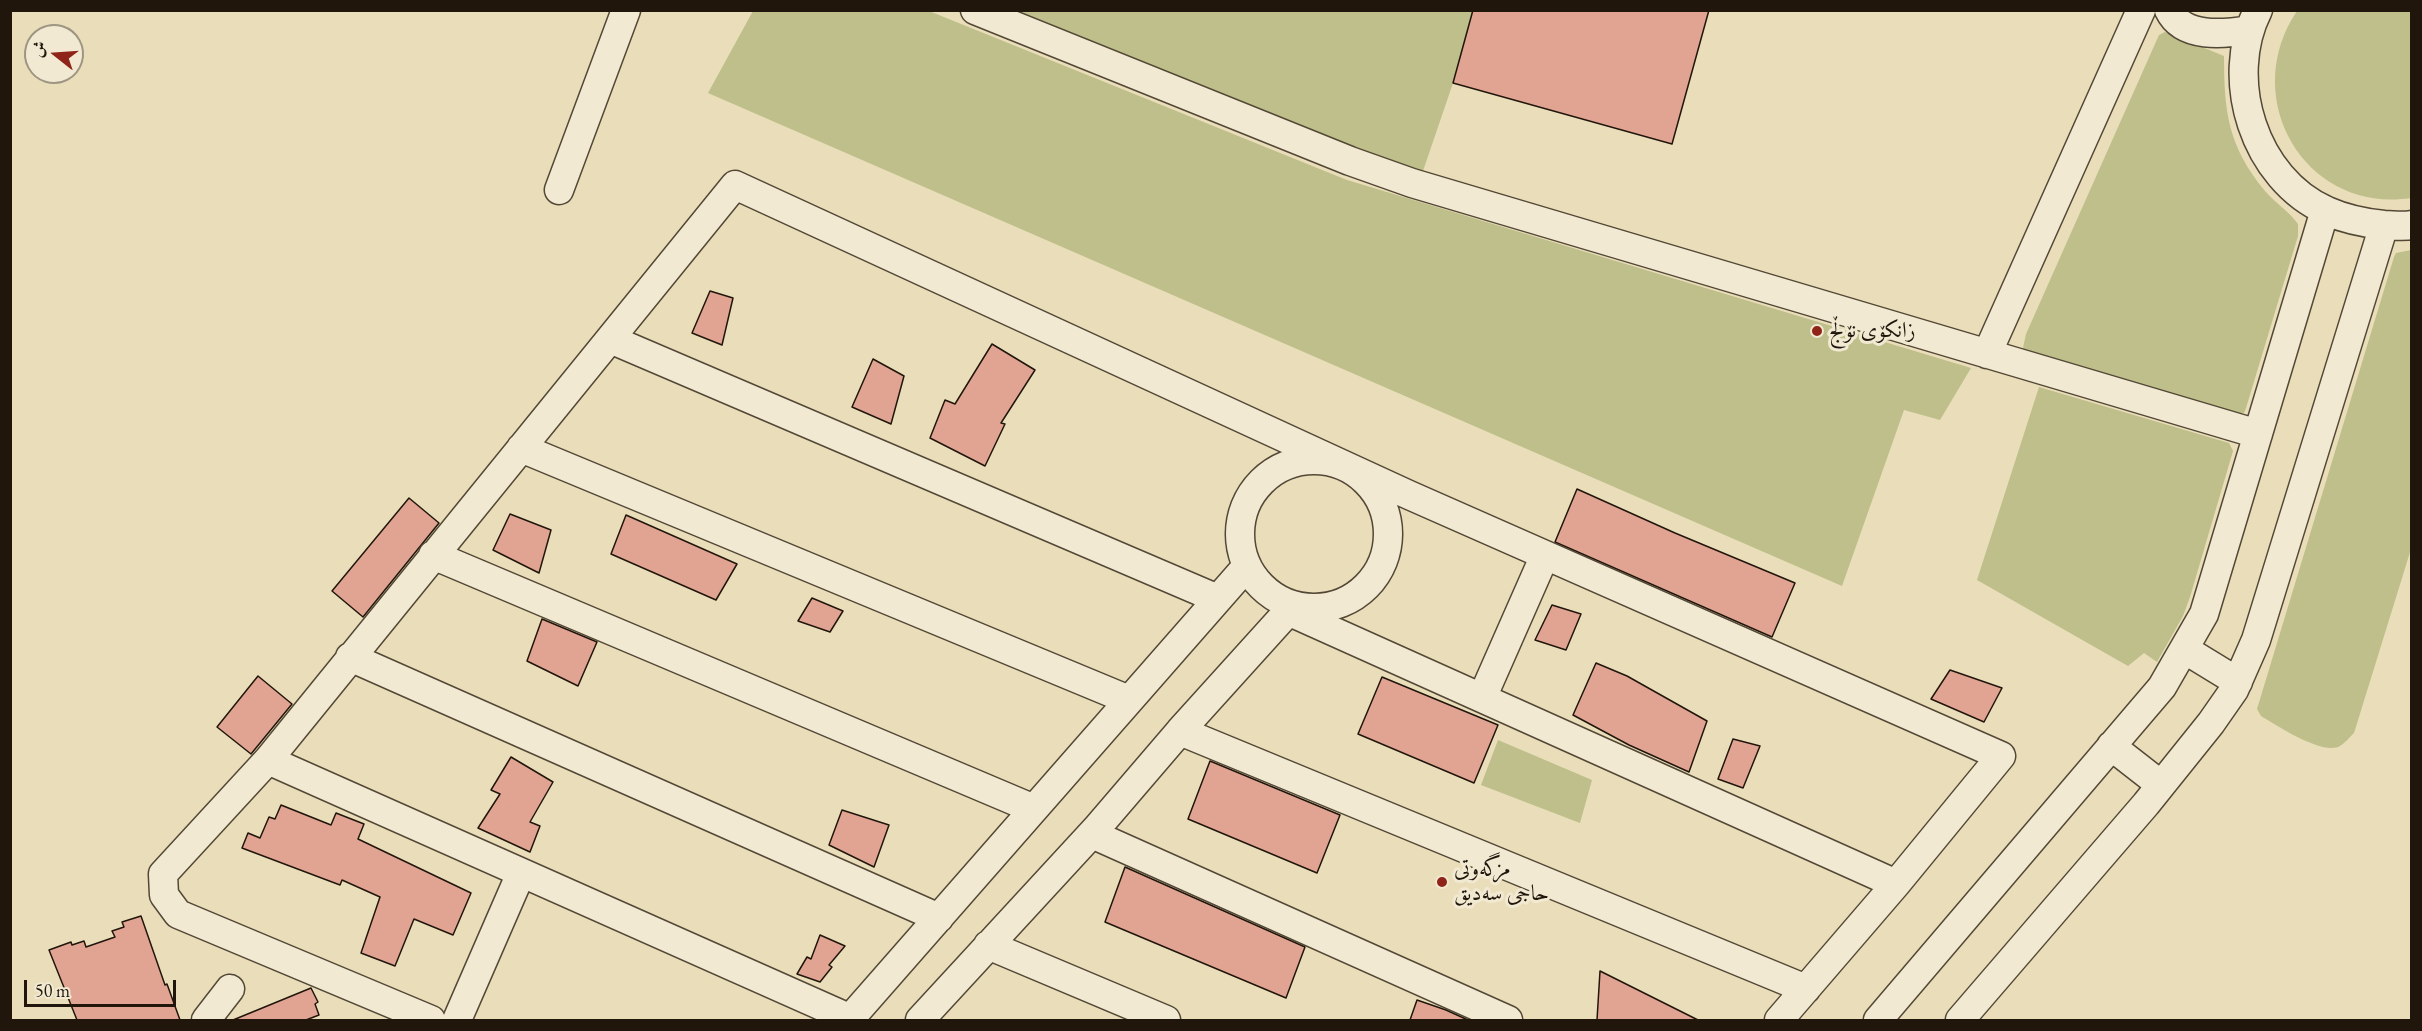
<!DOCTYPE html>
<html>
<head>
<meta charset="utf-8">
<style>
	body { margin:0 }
	#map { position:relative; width:2422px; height:1031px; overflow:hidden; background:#eaddb9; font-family:"EB Garamond",Amiri,serif }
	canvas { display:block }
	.frame { position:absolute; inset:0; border:12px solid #21160b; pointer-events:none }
	.north { position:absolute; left:24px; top:24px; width:60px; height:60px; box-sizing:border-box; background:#f1e9d2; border:2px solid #9e9582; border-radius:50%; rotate:287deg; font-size:16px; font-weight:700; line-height:24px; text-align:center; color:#21160b }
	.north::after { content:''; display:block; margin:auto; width:21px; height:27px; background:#8f2418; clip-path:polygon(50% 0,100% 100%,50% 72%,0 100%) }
	.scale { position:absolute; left:24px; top:980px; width:152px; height:27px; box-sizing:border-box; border:3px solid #21160b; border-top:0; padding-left:8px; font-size:18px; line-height:21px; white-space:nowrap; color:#21160b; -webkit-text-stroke:4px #f1e9d2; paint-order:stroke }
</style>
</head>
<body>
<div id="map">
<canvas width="2422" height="1031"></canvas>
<div class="frame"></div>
<div class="north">ش</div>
<div class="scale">50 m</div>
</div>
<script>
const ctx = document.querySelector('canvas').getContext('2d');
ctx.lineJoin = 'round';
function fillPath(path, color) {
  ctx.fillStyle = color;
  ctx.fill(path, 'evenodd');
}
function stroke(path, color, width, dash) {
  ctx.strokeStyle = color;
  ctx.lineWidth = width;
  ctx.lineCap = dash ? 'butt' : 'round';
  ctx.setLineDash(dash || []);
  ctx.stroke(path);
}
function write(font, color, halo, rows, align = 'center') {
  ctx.font = font + ' "EB Garamond",Amiri,serif';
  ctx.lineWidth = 6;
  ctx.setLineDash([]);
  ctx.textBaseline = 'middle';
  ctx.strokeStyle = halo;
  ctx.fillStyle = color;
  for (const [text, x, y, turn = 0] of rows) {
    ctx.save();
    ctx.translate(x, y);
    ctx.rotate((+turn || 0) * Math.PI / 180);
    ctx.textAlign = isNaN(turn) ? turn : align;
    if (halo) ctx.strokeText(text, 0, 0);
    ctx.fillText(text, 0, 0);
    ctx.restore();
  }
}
fillPath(new Path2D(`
	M753,11H929L1347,180L1971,368L1940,420L1904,410L1842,586L708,93Z
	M1011,11H1473L1453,83L1423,171L1379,159Z
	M2297,11H2411V198C2305,214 2238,98 2297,11Z
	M2165,32L2224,56C2224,112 2228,146 2265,191C2275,203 2290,212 2298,224V236L2246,408L2244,413L2239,414L2025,352L2023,348L2026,334L2159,35Z
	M2411,250V549L2354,733C2350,737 2345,743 2340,746C2323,756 2276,725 2261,716L2257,709L2394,257L2396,253Z
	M2039,387L2229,443L2233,451L2190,597L2183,616L2157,662L2144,653L2128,666L1977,580Z
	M1498,740L1592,780L1580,823L1481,785Z`), '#bebf8a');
const building = new Path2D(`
	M1473,10H1709L1672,144L1453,83Z
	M710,291L733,298L722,345L692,333Z
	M992,344L1035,370L1001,423L1005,424L985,466L930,438L945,400L955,404Z
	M873,359L904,376L891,424L852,407Z
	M1577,489L1675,533L1795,583L1772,637L1555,542Z
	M409,498L439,523L363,617L332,591Z
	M510,514L551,530L539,573L493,550Z
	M626,515L737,564L716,600L611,554Z
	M812,598L843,611L830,632L798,621Z
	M1552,605L1581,614L1566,650L1535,640Z
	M542,619L597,642L578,686L527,661Z
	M1596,663L1627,676L1707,721L1689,772L1629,745L1573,715Z
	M1950,670L2002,688L1984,722L1931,699Z
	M258,676L292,704L251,754L217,727Z
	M1382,677L1498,725L1474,783L1358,734Z
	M1733,739L1760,746L1743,788L1718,779Z
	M511,757L553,782L530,822L540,826L530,852L478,828L500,794L491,790Z
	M1210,761L1340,815L1317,873L1188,819Z
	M281,805L331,825L336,813L364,824L358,839L471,893L453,935L414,919L395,966L361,953L380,897L342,880L340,885L242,848L248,833L260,838L269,817L275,819Z
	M842,810L889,825L874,867L829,845Z
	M1125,867L1305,947L1286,998L1105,922Z
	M141,916L165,985L167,984L180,1020H77L49,950L71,942L72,945L84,941L86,947L115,937L112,931L124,927L122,922Z
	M820,935L845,946L829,965L832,967L820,982L797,974L807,957L811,959Z
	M1600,971L1698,1020H1597Z
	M311,988L318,1002L315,1004L319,1015L306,1020H233Z
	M1417,1000L1446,1010L1468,1020H1410Z`);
fillPath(building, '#e1a493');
stroke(building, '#21160b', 1.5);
const minor = new Path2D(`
	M975,10L1350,161L1412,183L2258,434
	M2169,10C2183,39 2224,34 2250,30
	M2258,10C2223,79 2254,179 2327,211C2345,219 2364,223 2384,225C2393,225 2402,227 2412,225
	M559,190L626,10
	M610,339L1218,599
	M1987,354L2141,10
	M521,448L1129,700
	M1240 534a74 74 0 1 1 148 0a74 74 0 1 1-148 0Z
	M433,555L1034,809
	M1288,611L1896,884
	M2184,649L2238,682
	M350,657L939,918
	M1482,698L1545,555
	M1180,731L1806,989
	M2111,746L2161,785
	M268,760L851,1019
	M1092,834L1508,1020
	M988,945L1166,1020
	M206,1020L230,989
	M431,1020L178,914L164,895L163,874L268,760L735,185L1409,495L2001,756L1896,884L1779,1020
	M457,1020L521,873
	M849,1020L1247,566
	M920,1020L1096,829L1180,731L1293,606
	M1878,1020L2162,687L2204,614L2325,210
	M1960,1020L2146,804L2211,723L2234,690L2256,640L2384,225`);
stroke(minor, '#534836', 31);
stroke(minor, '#f1e9d2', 28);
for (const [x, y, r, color] of [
	[1817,331,6,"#8f2418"],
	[1442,882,6,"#8f2418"]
]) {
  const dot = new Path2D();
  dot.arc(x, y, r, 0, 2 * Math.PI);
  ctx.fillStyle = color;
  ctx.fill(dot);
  stroke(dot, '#f1e9d2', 2);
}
write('22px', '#21160b', '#f1e9d2', [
	["زانکۆی نۆڵج",1829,331],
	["مزگەوتی",1454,869],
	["حاجی سەدیق",1454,894]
], 'left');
</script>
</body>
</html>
